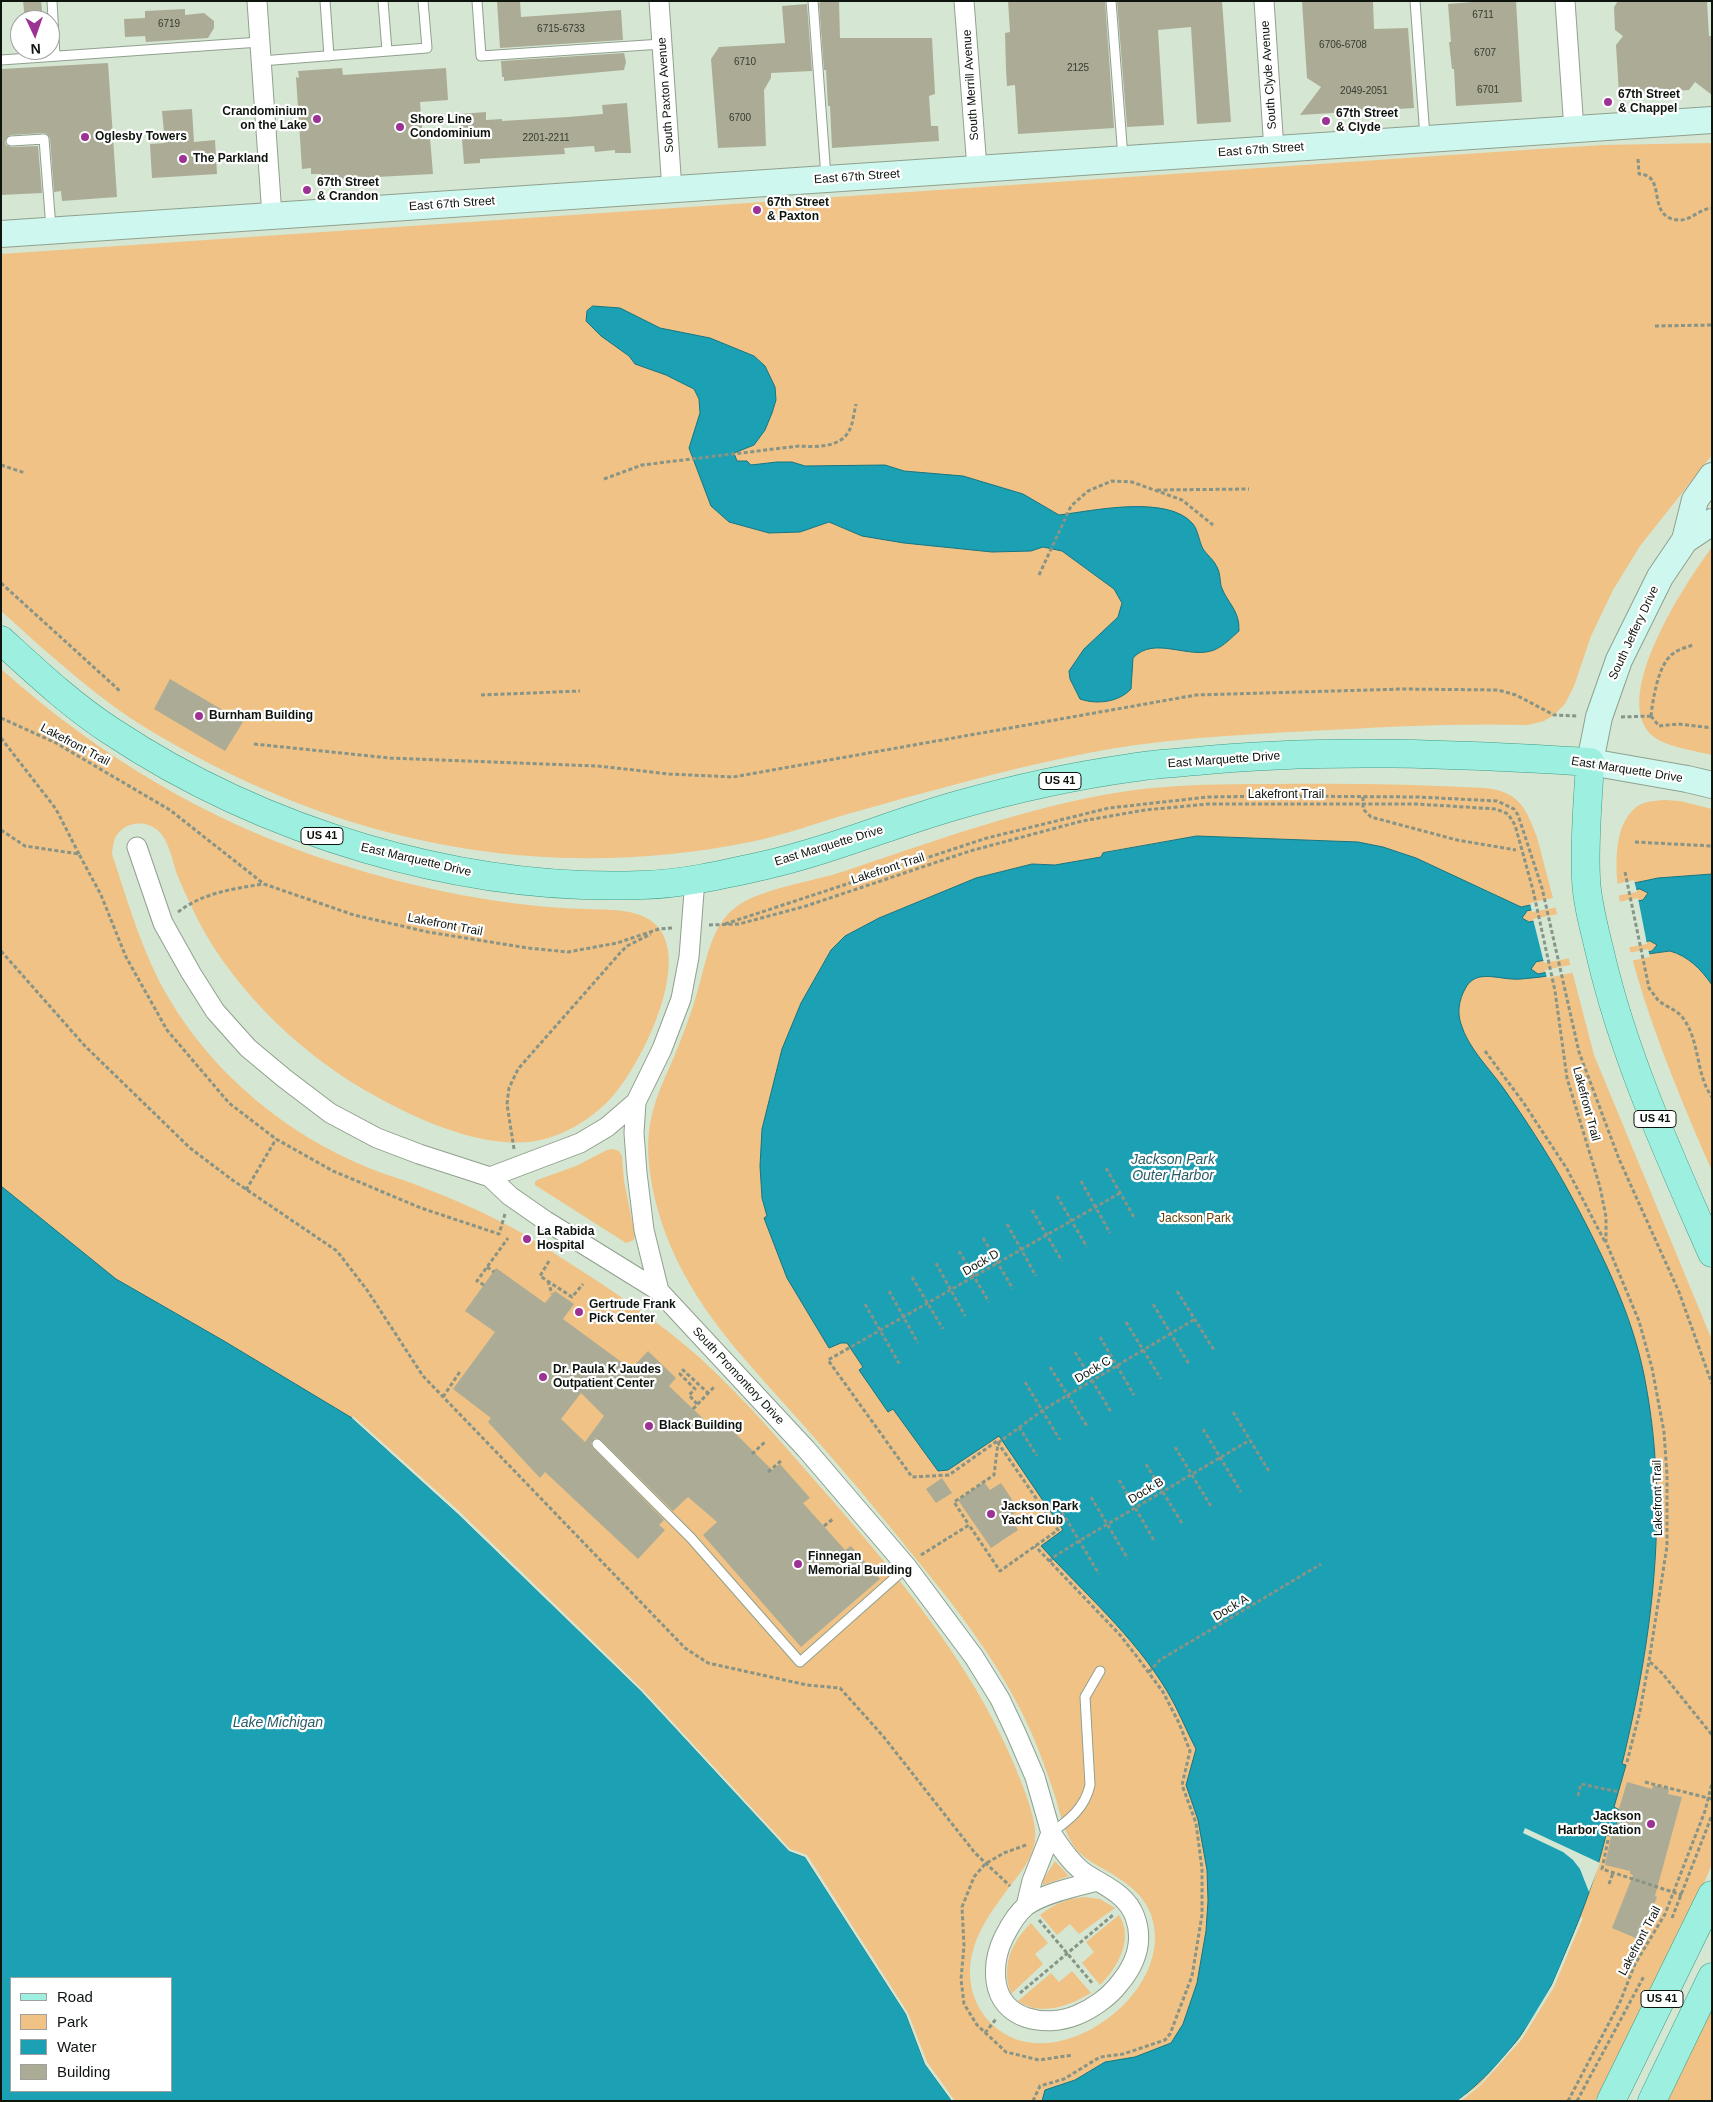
<!DOCTYPE html>
<html>
<head>
<meta charset="utf-8">
<style>
	body { margin:0 }
	#map { position:relative; width:1713px; height:2102px; overflow:hidden; background:#d5e6d3; font-family:Arial,sans-serif }
	canvas { display:block }
	.frame { position:absolute; inset:0; border:2px solid #0e140e; pointer-events:none }
	.legend { position:absolute; left:10px; top:1977px; width:162px; height:115px; box-sizing:border-box; background:#fff; border:1px solid #9fa19f; margin:0; padding:6px 9px; list-style:none; font-size:15px; color:#0e140e }
	.legend li { display:flex; align-items:center; gap:10px; height:25px }
	.legend b { width:25px; border:1px solid #9fa19f }
	.north { position:absolute; left:10px; top:10px; width:50px; height:50px; box-sizing:border-box; background:#fff; border:1px solid #9fa19f; border-radius:50%; rotate:177deg; font-size:14px; font-weight:700; line-height:20px; text-align:center; color:#0e140e }
	.north::after { content:''; display:block; margin:auto; width:18px; height:22px; background:#9b3294; clip-path:polygon(50% 0,100% 100%,50% 72%,0 100%) }
</style>
</head>
<body>
<div id="map">
<canvas width="1713" height="2102"></canvas>
<div class="frame"></div>
<ul class="legend">
<li><b style="height:6px;background:#9df0df"></b>Road</li>
<li><b style="height:14px;background:#f0c285"></b>Park</li>
<li><b style="height:14px;background:#1ba0b4"></b>Water</li>
<li><b style="height:14px;background:#acac96"></b>Building</li>
</ul>
<div class="north">N</div>
</div>
<script>
const ctx = document.querySelector('canvas').getContext('2d');
ctx.lineJoin = 'round';
function fillPath(path, color) {
  ctx.fillStyle = color;
  ctx.fill(path, 'evenodd');
}
function stroke(path, color, width, dash) {
  ctx.strokeStyle = color;
  ctx.lineWidth = width;
  ctx.lineCap = dash ? 'butt' : 'round';
  ctx.setLineDash(dash || []);
  ctx.stroke(path);
}
function write(font, color, halo, rows, align = 'center') {
  ctx.font = font + ' Arial,sans-serif';
  ctx.lineWidth = 4.5;
  ctx.setLineDash([]);
  ctx.textBaseline = 'middle';
  ctx.strokeStyle = halo;
  ctx.fillStyle = color;
  for (const [text, x, y, turn = 0] of rows) {
    ctx.save();
    ctx.translate(x, y);
    ctx.rotate((+turn || 0) * Math.PI / 180);
    ctx.textAlign = isNaN(turn) ? turn : align;
    if (halo) ctx.strokeText(text, 0, 0);
    ctx.fillText(text, 0, 0);
    ctx.restore();
  }
}
fillPath(new Path2D(`
	M1712,143V455L1640,546L1613,590L1591,636L1574,686L1565,704L1554,715L1544,721L1528,725C1455,723 1383,727 1310,731C1232,735 1155,739 1078,755C1001,771 926,792 851,813C817,823 784,835 750,842C535,885 332,841 146,728C94,696 46,651 1,611V254L1539,149L1604,145Z
	M1712,547V755C1696,751 1667,747 1654,737C1607,701 1686,582 1712,547Z
	M1,669C100,757 210,823 336,863C412,888 507,907 586,909C607,910 638,908 655,924C694,960 641,1065 612,1097C595,1116 570,1132 545,1139C494,1153 424,1123 379,1098C307,1060 237,994 199,922C192,908 185,893 179,879C172,863 170,839 156,829C142,819 123,823 115,838C114,840 112,852 112,854C128,902 142,952 168,997C213,1074 287,1135 369,1168C378,1172 397,1178 406,1181C441,1194 478,1209 511,1227C528,1236 544,1247 560,1257C609,1288 657,1320 700,1358C747,1401 789,1451 831,1499C905,1584 982,1677 1022,1784C1028,1800 1037,1823 1035,1840C1033,1859 1018,1876 1007,1890C988,1916 969,1942 970,1976C971,1995 979,2013 994,2026C1057,2083 1184,1987 1149,1910C1140,1891 1124,1881 1107,1871C1098,1866 1083,1858 1076,1849C1065,1835 1060,1813 1055,1796C1045,1766 1034,1735 1019,1707C993,1656 957,1609 921,1565C881,1515 840,1466 797,1418C745,1359 693,1308 665,1232C653,1198 643,1155 651,1119C656,1094 669,1070 678,1047C685,1029 692,1011 697,993C706,964 710,926 736,907C759,889 815,881 845,871C935,841 1026,807 1121,792C1172,784 1224,784 1274,784C1345,783 1415,784 1486,788C1519,792 1526,808 1537,837L1594,1055L1712,1340V1864L1686,1928L1648,2003L1595,2101H952L925,2064L789,1851L224,1341L116,1279L1,1186Z
	M1665,800L1680,801L1712,809V1170C1684,1106 1576,865 1633,810C1641,801 1654,801 1665,800Z
	M613,1149L619,1151L622,1156L624,1181L635,1235L634,1240L626,1243L535,1185V1182L537,1180L576,1166L607,1150Z
	M1055,1861L1069,1876L1043,1885V1880Z
	M1084,1897L1100,1899L1115,1908L1079,1934L1070,1924L1057,1935L1040,1915C1054,1904 1066,1899 1084,1897Z
	M1119,1915C1134,1939 1118,1967 1100,1985L1082,1963L1094,1952L1086,1942Z
	M1031,1923L1048,1943L1035,1954L1043,1964L1011,1994C1001,1966 1011,1943 1031,1923Z
	M1072,1971L1091,1993C1069,2006 1041,2017 1018,2001L1051,1973L1059,1982Z
	M1712,2007V2101H1666Z`), '#f0c285');
const water = new Path2D(`
	M593,306L620,308L660,328L710,338L754,356L765,366L775,387L776,400L772,413L765,430L754,445L734,453L737,461H747L751,465L777,462H792L805,466L885,465L904,471L963,476L1023,494L1059,515C1092,511 1168,494 1193,524C1198,530 1199,541 1203,549C1207,555 1214,560 1217,567C1220,572 1220,580 1221,586C1227,603 1240,610 1239,631C1231,638 1224,646 1214,650C1189,660 1154,635 1133,658L1131,689C1119,702 1097,705 1080,699L1070,679L1069,671L1084,649L1118,617L1122,603L1114,589L1062,551L1043,547L1031,551L992,552L904,543L862,536L829,522L800,532L769,533L729,522L711,506L689,448L700,413L699,399L694,389L666,375L635,364L629,356L601,336L586,321L587,311Z
	M1197,836L1358,842L1383,847L1416,858L1521,907L1658,878L1712,874V985C1701,969 1688,956 1670,951C1620,956 1571,976 1521,979C1500,981 1476,967 1465,989C1459,1000 1457,1012 1461,1024C1468,1048 1490,1069 1504,1089C1530,1126 1555,1165 1576,1205C1604,1258 1632,1315 1644,1375C1670,1504 1653,1637 1622,1764L1626,1765L1614,1807L1629,1815L1611,1836L1606,1835C1597,1873 1584,1908 1569,1944C1563,1957 1558,1973 1551,1986C1528,2031 1497,2070 1457,2101H1042L1045,2090L1075,2080L1105,2062L1135,2057L1171,2043L1183,2024L1197,1983L1206,1931L1208,1901L1207,1870L1198,1820L1186,1785L1196,1749C1186,1730 1178,1709 1167,1691C1134,1636 1084,1593 1041,1546L1063,1530L999,1436L948,1470L938,1471L893,1409L888,1412L859,1370L863,1367L847,1343H841L829,1348L787,1278L764,1218L767,1216L762,1198L760,1166L762,1129L782,1049L801,1003L831,950L845,936L879,918L976,878L1032,864L1055,865L1101,857L1103,853ZM1640,889L1648,893L1643,900L1529,922L1522,918L1527,911ZM1650,941L1657,945L1652,951L1538,974L1531,969L1536,962Z
	M1,1186L116,1279L224,1341L352,1418L457,1513L641,1691L789,1851L805,1857L906,2014L925,2064L952,2101H1ZM11,1978H171V2091H11Z`);
fillPath(water, '#1ba0b4');
stroke(water, '#177682', 1);
fillPath(new Path2D(`
	M1634,880L1637,892L1532,912L1530,903Z
	M1638,898L1647,944L1544,963L1533,919Z
	M1648,949L1650,957L1547,978L1545,970Z
	M353,1416L459,1511L643,1690L790,1849L807,1855L908,2013L927,2062L955,2101H952L925,2064L906,2014L805,1857L789,1851L641,1691L457,1513L352,1418Z
	M1525,1828L1600,1863L1589,1892L1580,1869L1573,1860L1563,1852L1523,1833Z
	M1581,1917L1583,1918L1554,1987L1522,2039L1481,2085L1461,2101H1457L1480,2084L1520,2038L1552,1985Z`), '#d5e6d3');
fillPath(new Path2D(`
	M23,1H41L43,20H25Z
	M497,1H520L521,17L621,10L623,40L500,48Z
	M823,1H839L840,38H932L935,94L929,96L931,126H938L939,141L832,148L830,106H828L826,70H824L819,3Z
	M1008,1H1105L1114,128L1018,134L1015,85L1007,86L1006,70L1005,33L1010,32Z
	M1117,1H1222L1231,122L1197,124L1191,27L1158,30L1164,125L1127,127Z
	M1302,1H1373L1374,29L1408,28L1414,108L1300,115L1321,87L1307,78Z
	M1484,1H1516L1522,102L1456,106L1454,69H1452L1449,42H1451L1448,4Z
	M1618,1H1707L1709,36H1712V95L1695,82L1689,90L1619,94L1616,45L1623,36L1615,30L1614,7Z
	M807,4L812,71L771,73V78L764,90L766,146L718,148L711,59L719,47L785,43L782,6Z
	M185,9V15L204,13L214,21V28L208,38L146,42L145,36L125,37L124,19L145,18V11Z
	M624,53L626,62L624,70L504,81V77H502L501,61Z
	M108,63L117,197L62,201L61,191L54,192L50,138L47,134L44,133L10,135L5,141L6,145L11,147L38,146L42,193L1,195V69Z
	M342,68L343,75L446,68L448,100L420,102L423,139L430,138L433,174L321,180V174H311V168L302,169L296,77L299,78L298,71Z
	M627,103L631,153H615V150L595,152L594,146L564,148L565,154L480,159V163L464,164L460,114L486,112V120L502,119V121L568,117L603,114L602,105Z
	M192,109L194,142L215,140L217,174L152,178L150,144L165,143L162,111Z
	M170,679L243,722L225,751L154,709Z
	M496,1268L545,1303L555,1291L574,1304L563,1319L631,1369L648,1351L676,1378L669,1386L716,1431L725,1423L772,1470L780,1464L810,1498L803,1503L845,1550L851,1546L880,1579L801,1647L703,1535L717,1522L688,1497L673,1511L601,1440L595,1438L591,1443L593,1448L664,1520L659,1525L665,1530L638,1559L545,1472L540,1478L488,1422L491,1418L453,1389L495,1332L465,1311ZM581,1393L604,1416L585,1442L561,1419Z
	M942,1478L952,1493L936,1503L926,1489Z
	M984,1482L990,1490L1001,1483L1019,1510L1009,1517L1018,1530L991,1548L958,1500Z
	M1627,1782L1652,1789L1653,1785L1669,1789L1668,1794L1682,1797L1655,1896L1657,1897L1640,1940L1612,1928L1633,1875L1630,1874V1871L1605,1865L1611,1836L1622,1813L1618,1812Z`), '#acac96');
const lane = new Path2D(`
	M52,1L55,56
	M325,1L329,56
	M383,1L387,51
	M477,1L481,56L662,44
	M813,1L826,177
	M1111,1L1123,158
	M1415,1L1425,137
	M1,60L260,42
	M261,61L427,48L423,1
	M11,141L44,139L51,228
	M597,1444L691,1538L800,1662L907,1567
	M1051,1833C1069,1820 1085,1808 1090,1785L1085,1697L1100,1671`);
const street = new Path2D(`
	M257,1L272,216
	M659,1L672,190
	M964,1L977,168
	M1264,1L1274,150
	M1565,1L1574,130
	M137,847L163,923L191,973L215,1011L248,1048L284,1078L330,1113L377,1138L419,1154L490,1177L510,1196L546,1221L659,1291L806,1449L907,1567L974,1657L1000,1699L1016,1733L1035,1777L1051,1833
	M490,1177L580,1143L607,1127L636,1102
	M659,1291L644,1230L637,1173L634,1133L636,1102L662,1049L681,999L689,957L695,879
	M1026,1906L1032,1881L1051,1833C1060,1846 1069,1861 1082,1871C1101,1885 1126,1892 1135,1917C1144,1942 1135,1965 1119,1984C1109,1997 1092,2009 1077,2015C1045,2028 1001,2020 996,1981C994,1965 997,1951 1004,1937C1009,1927 1016,1914 1026,1906C1042,1894 1077,1886 1097,1881`);
const secondary = new Path2D(`
	M1,234L1712,120
	M1712,476L1695,500L1685,540L1660,577L1619,660L1599,717L1590,762L1687,779L1712,785
	M1685,540L1712,522`);
const primary = new Path2D(`
	M1,640C36,672 71,705 111,731C263,832 460,892 642,885C683,884 726,874 766,865C832,850 894,823 958,805C1014,789 1073,776 1130,768C1152,764 1175,763 1197,761C1328,748 1459,754 1590,762C1588,800 1584,840 1586,879C1587,904 1595,931 1601,957C1625,1059 1670,1157 1712,1253
	M1611,2101L1712,1895
	M1652,2101L1712,1977`);
stroke(lane, '#90a08e', 11);
stroke(street, '#90a08e', 21);
stroke(secondary, '#90a08e', 28);
stroke(primary, '#419c88', 29);
stroke(new Path2D(`
	M1638,159L1639,174C1668,175 1645,217 1678,220C1691,221 1699,209 1712,208
	M1655,326L1712,325
	M1,465L25,473
	M604,479L642,465L799,446C816,447 840,448 849,431C853,424 854,412 856,404
	M1157,490L1249,489
	M1039,575L1071,506L1088,491L1112,481L1132,482L1182,500L1213,525
	M1,583L120,691
	M481,695L580,691
	M1651,716C1653,699 1658,663 1674,653C1679,649 1687,647 1693,645
	M1651,716L1659,726L1678,724L1712,728
	M1621,717L1651,716
	M1,718L56,743L170,810L264,884L354,915L428,932L528,948L568,952L617,943L659,929L673,928
	M1,738L56,809L79,854
	M254,744L390,758L598,766L669,774L733,777L1196,695L1403,689L1498,690L1516,695L1554,715L1578,716
	M1363,797V809L1371,817L1457,840L1516,850
	M1,830L25,846L79,854L101,895L126,957L167,1030L229,1103L276,1139L333,1171L421,1208L499,1234L505,1214
	M1635,842L1712,846
	M1625,872L1649,988C1652,992 1655,996 1658,1000C1667,1008 1679,1010 1685,1021C1700,1044 1696,1075 1712,1097
	M178,912C203,893 232,889 263,884
	M725,924L987,838L1109,808L1208,797L1279,796L1418,797L1497,801L1514,809L1518,815L1542,888L1579,1052L1619,1159L1679,1292L1712,1384
	M709,925L739,924L806,906L970,851L1082,821L1145,810L1208,804H1417L1496,809L1508,814L1515,825L1533,890L1555,991L1567,1078L1600,1187L1606,1217V1242L1639,1321L1652,1368L1664,1432L1667,1475V1546L1649,1661L1640,1711L1627,1762
	M1,951L85,1046L190,1148L231,1179L337,1251L367,1290L423,1376L685,1648L708,1663L807,1685L840,1688L883,1736L975,1853L1010,1886
	M1485,1051L1523,1102L1567,1169L1605,1242
	M514,1149L507,1104L509,1088L518,1069L620,953L627,946L651,934
	M1106,1168L1135,1219
	M1081,1181L1110,1233
	M246,1190L276,1139
	M1120,1193L828,1360L912,1477L949,1475L997,1441L998,1443L1043,1410L1195,1319
	M1057,1196L1087,1247
	M1032,1210L1062,1261
	M1007,1224L1036,1276
	M983,1238L1013,1289
	M959,1251L989,1302
	M549,1261L540,1276L572,1297L583,1284
	M936,1263L965,1316
	M487,1267L494,1272
	M912,1277L943,1329
	M548,1281L552,1294
	M484,1285L477,1281L508,1238
	M889,1291L918,1343
	M1177,1291L1214,1350
	M865,1304L900,1365
	M1153,1304L1189,1364
	M1126,1322L1161,1379
	M1100,1337L1134,1395
	M1075,1352L1111,1412
	M1050,1367L1087,1426
	M1025,1382L1060,1440
	M443,1397L461,1370
	M697,1404L689,1395L695,1389L680,1374L683,1370L708,1393
	M693,1409L714,1387
	M1233,1412L1270,1473
	M1019,1427L1037,1456
	M1203,1429L1241,1492
	M1175,1447L1212,1508
	M752,1454L766,1441
	M1146,1464L1183,1525
	M768,1472L782,1460
	M1119,1480L1155,1542
	M1091,1497L1128,1559
	M1062,1512L1099,1574
	M824,1526L833,1519
	M921,1555L969,1525L1000,1571L1058,1530L998,1443L994,1475L954,1502L969,1525
	M1050,1562L1052,1558L1079,1541L1250,1440
	M1650,1662L1662,1673L1712,1735
	M1149,1672L1160,1660L1321,1564
	M1645,1782L1712,1799
	M1578,1796L1581,1784L1619,1792
	M1608,1840L1602,1869L1682,1895
	M1026,1845L1004,1853L985,1864L974,1877L962,1907L964,1946L961,1979L964,2004L977,2025L1006,2052L1039,2060L1073,2055
	M1609,1884L1613,1873
	M1672,1918L1712,1815
	M1039,1920L1093,1984
	M1020,1993L1113,1915
	M985,2033L996,2019
	M1033,2101L1040,2086L1064,2079L1100,2057L1123,2054L1165,2040L1170,2034L1192,1976L1202,1915V1869L1196,1823L1182,1785L1190,1751L1179,1723L1163,1692L1138,1658L1120,1635L1035,1546
	M1568,2101L1620,2002L1635,1964L1665,1914L1705,1811L1712,1783
	M1577,2101L1644,1976`), '#879486', 3, [4, 2.5]);
stroke(lane, '#fff', 9);
stroke(street, '#fff', 19);
stroke(secondary, '#cef8ef', 26);
stroke(primary, '#9df0df', 28);
for (const [x, y, r, color] of [
	[1608,102,5,"#9b3294"],
	[317,119,5,"#9b3294"],
	[1326,121,5,"#9b3294"],
	[400,127,5,"#9b3294"],
	[85,137,5,"#9b3294"],
	[183,159,5,"#9b3294"],
	[307,190,5,"#9b3294"],
	[757,210,5,"#9b3294"],
	[199,716,5,"#9b3294"],
	[527,1239,5,"#9b3294"],
	[579,1312,5,"#9b3294"],
	[543,1377,5,"#9b3294"],
	[649,1426,5,"#9b3294"],
	[991,1514,5,"#9b3294"],
	[798,1564,5,"#9b3294"],
	[1651,1824,5,"#9b3294"]
]) {
  const dot = new Path2D();
  dot.arc(x, y, r, 0, 2 * Math.PI);
  ctx.fillStyle = color;
  ctx.fill(dot);
  stroke(dot, '#fff', 2);
}
write('10px', '#363a30', null, [
	["6711",1483,15],
	["6719",169,24],
	["6715-6733",561,29],
	["6706-6708",1343,45],
	["6707",1485,53],
	["6710",745,62],
	["2125",1078,68],
	["6701",1488,90],
	["2049-2051",1364,91],
	["6700",740,118],
	["2201-2211",546,138]
]);
for (const [x, y, w] of [
	[1060,781,42],
	[322,836,42],
	[1655,1119,42],
	[1662,1999,42]
]) {
  const box = new Path2D();
  box.roundRect(x - w / 2, y - 8.5, w, 17, 4);
  ctx.fillStyle = '#fff';
  ctx.fill(box);
  stroke(box, '#0e140e', 1);
}
write('bold 11px', '#0e140e', null, [
	["US 41",1060,781],
	["US 41",322,836],
	["US 41",1655,1119],
	["US 41",1662,1999]
]);
write('12px', '#0e140e', '#fff', [
	["South Clyde Avenue",1269,75,-94],
	["South Merrill Avenue",971,85,-94],
	["South Paxton Avenue",666,95,-94],
	["East 67th Street",1261,150,-4],
	["East 67th Street",857,177,-4],
	["East 67th Street",452,204,-4],
	["South Jeffery Drive",1634,633,-65],
	["Lakefront Trail",75,745,28],
	["East Marquette Drive",1224,760,-4],
	["East Marquette Drive",1627,770,9],
	["Lakefront Trail",1286,795],
	["East Marquette Drive",829,846,-17],
	["East Marquette Drive",416,860,13],
	["Lakefront Trail",888,869,-18],
	["Lakefront Trail",445,925,11],
	["Lakefront Trail",1586,1104,75],
	["Dock D",981,1263,-30],
	["Dock C",1093,1370,-31],
	["South Promontory Drive",738,1376,47],
	["Dock B",1146,1491,-31],
	["Lakefront Trail",1658,1498,-91],
	["Dock A",1231,1608,-31],
	["Lakefront Trail",1640,1941,-62]
]);
write('bold 12px', '#0e140e', '#fff', [
	["67th Street",1618,95],
	["& Chappel",1618,109],
	["Crandominium",307,112,"right"],
	["on the Lake",307,126,"right"],
	["67th Street",1336,114],
	["& Clyde",1336,128],
	["Shore Line",410,120],
	["Condominium",410,134],
	["Oglesby Towers",95,137],
	["The Parkland",193,159],
	["67th Street",317,183],
	["& Crandon",317,197],
	["67th Street",767,203],
	["& Paxton",767,217],
	["Burnham Building",209,716],
	["La Rabida",537,1232],
	["Hospital",537,1246],
	["Gertrude Frank",589,1305],
	["Pick Center",589,1319],
	["Dr. Paula K Jaudes",553,1370],
	["Outpatient Center",553,1384],
	["Black Building",659,1426],
	["Jackson Park",1001,1507],
	["Yacht Club",1001,1521],
	["Finnegan",808,1557],
	["Memorial Building",808,1571],
	["Jackson",1641,1817,"right"],
	["Harbor Station",1641,1831,"right"]
], 'left');
write('12px', '#634106', '#fff', [
	["Jackson Park",1195,1219]
]);
write('italic 14px', '#2b5d66', '#fff', [
	["Jackson Park",1173,1160],
	["Outer Harbor",1173,1176],
	["Lake Michigan",278,1723]
]);
</script>
</body>
</html>
